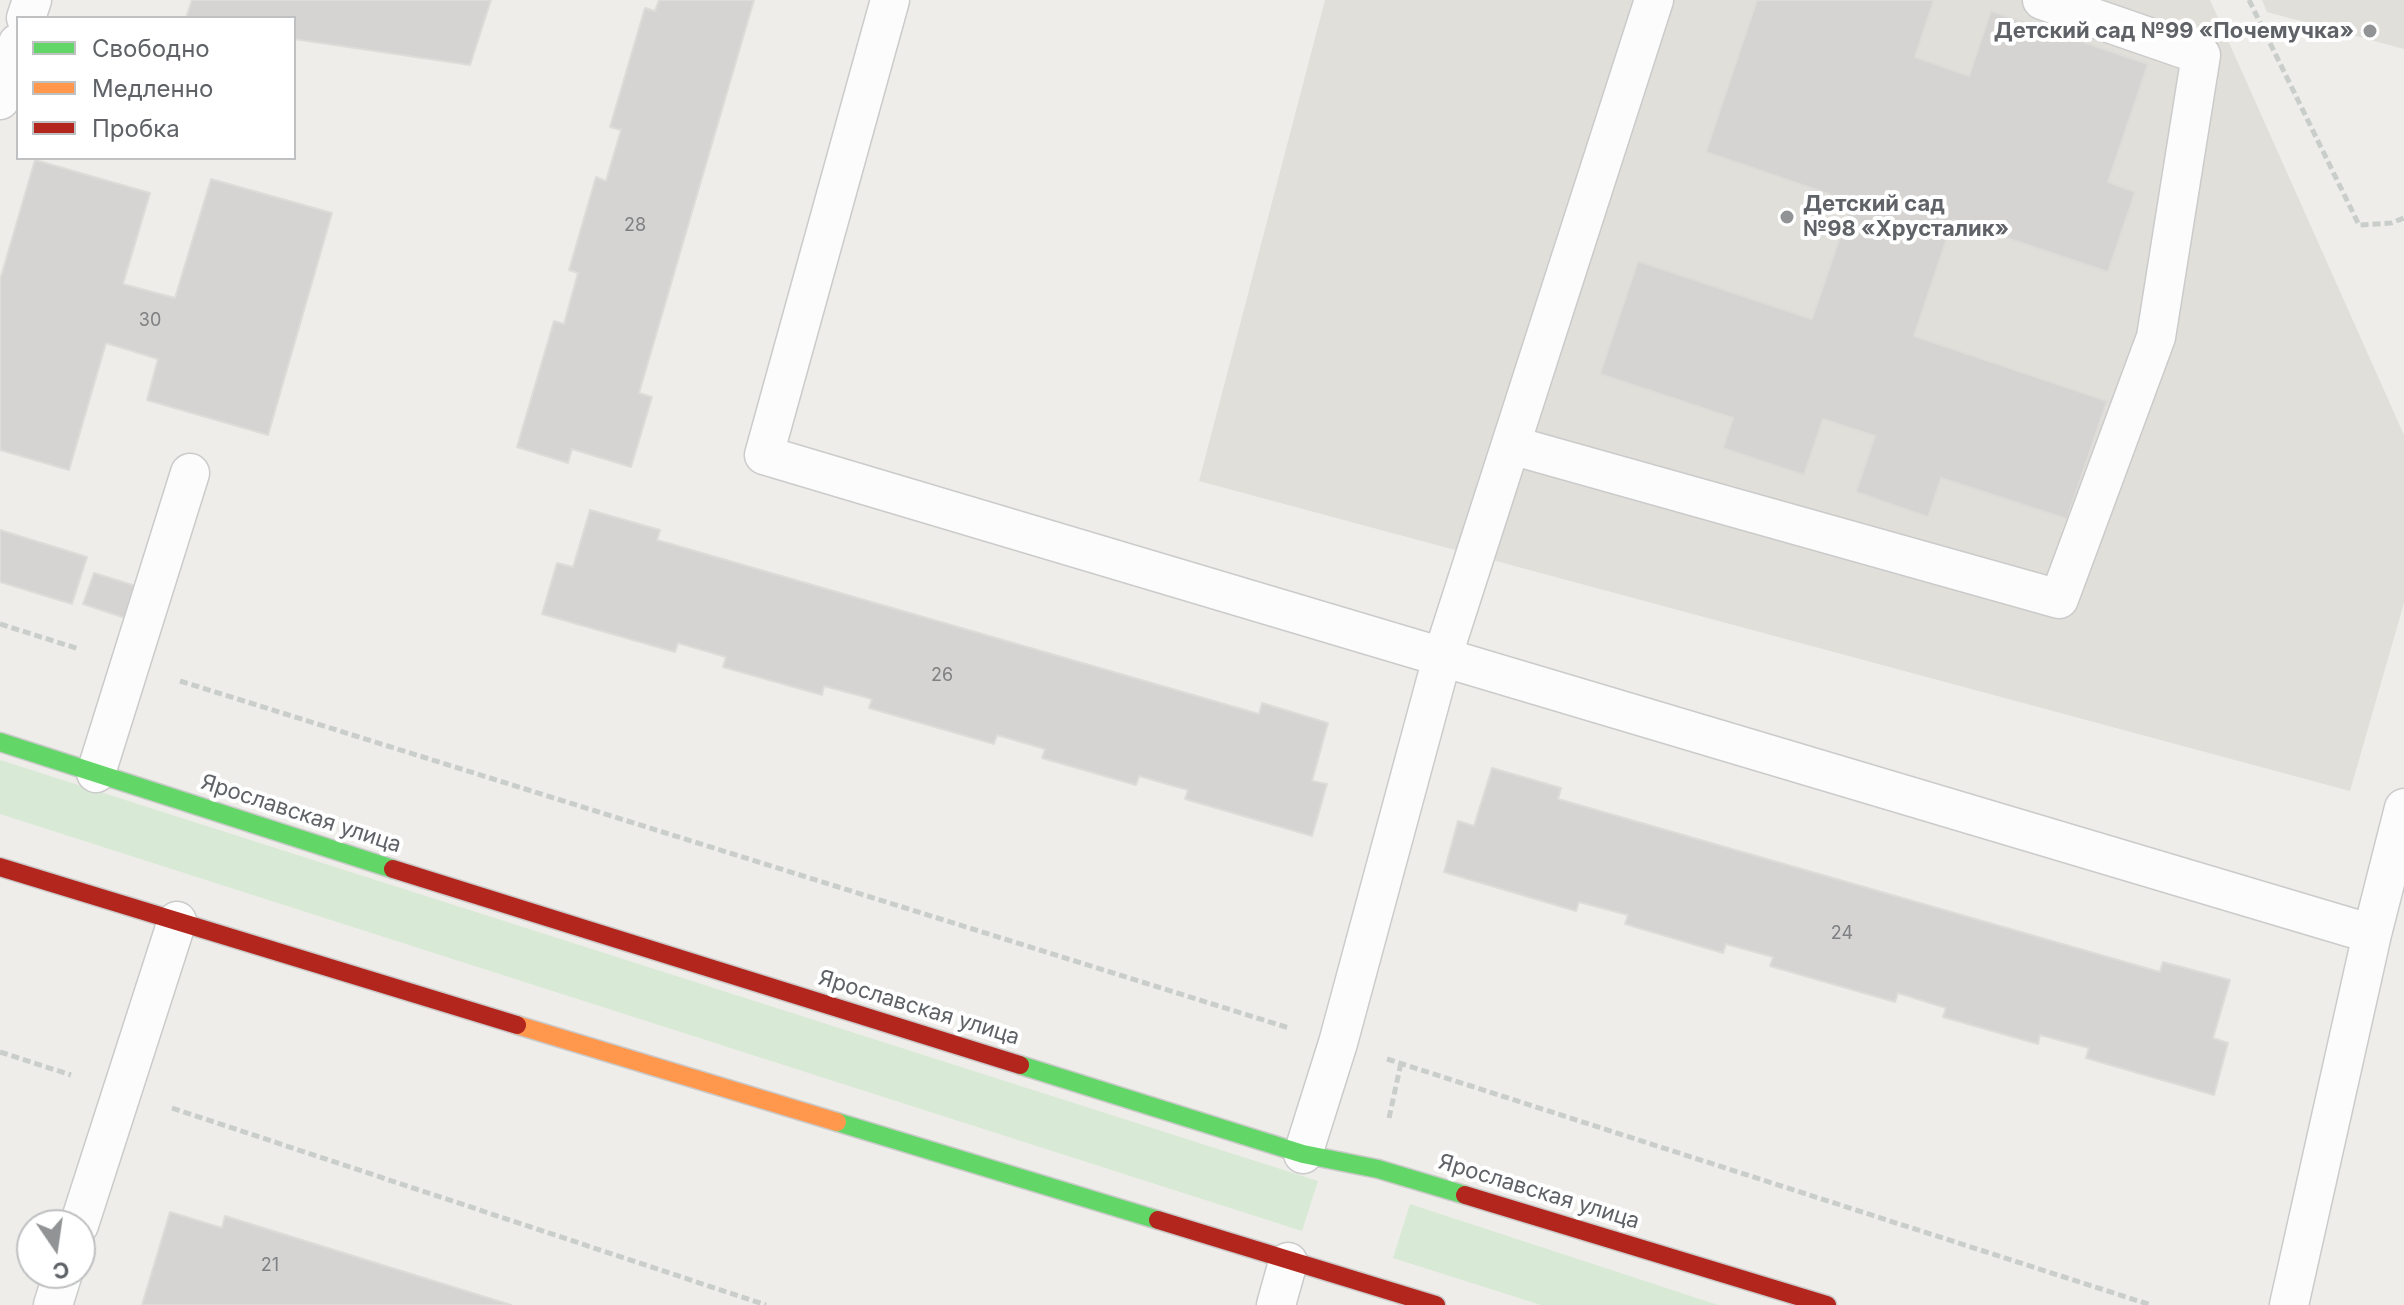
<!DOCTYPE html>
<html>
<head>
<meta charset="utf-8">
<style>
	body { margin:0 }
	#map { position:relative; width:2404px; height:1305px; overflow:hidden; background:#eeede9; font-family:Inter,sans-serif }
	canvas { display:block }
	.legend { position:absolute; left:16px; top:16px; width:280px; height:144px; box-sizing:border-box; background:#fff; border:2px solid #bfc0c2; margin:0; padding:10px 14px; list-style:none; font-size:24px; color:#5f6267 }
	.legend li { display:flex; align-items:center; gap:16px; height:40px }
	.legend b { width:40px; border:2px solid #bfc0c2 }
	.north { position:absolute; left:16px; top:1209px; width:80px; height:80px; box-sizing:border-box; background:#fff; border:2px solid #bfc0c2; border-radius:50%; rotate:167deg; font-size:22px; font-weight:700; line-height:32px; text-align:center; color:#5f6267 }
	.north::after { content:''; display:block; margin:auto; width:28px; height:36px; background:#919394; clip-path:polygon(50% 0,100% 100%,50% 72%,0 100%) }
</style>
</head>
<body>
<div id="map">
<canvas width="2404" height="1305"></canvas>
<ul class="legend">
<li><b style="height:10px;background:#63d668"></b>Свободно</li>
<li><b style="height:10px;background:#ff974d"></b>Медленно</li>
<li><b style="height:10px;background:#b3261e"></b>Пробка</li>
</ul>
<div class="north">С</div>
</div>
<script>
const ctx = document.querySelector('canvas').getContext('2d');
ctx.lineJoin = 'round';
function fillPath(path, color) {
  ctx.fillStyle = color;
  ctx.fill(path, 'evenodd');
}
function stroke(path, color, width, dash) {
  ctx.strokeStyle = color;
  ctx.lineWidth = width;
  ctx.lineCap = dash ? 'butt' : 'round';
  ctx.setLineDash(dash || []);
  ctx.stroke(path);
}
function write(font, color, halo, rows, align = 'center') {
  ctx.font = font + ' Inter,sans-serif';
  ctx.lineWidth = 8;
  ctx.setLineDash([]);
  ctx.textBaseline = 'middle';
  ctx.strokeStyle = halo;
  ctx.fillStyle = color;
  for (const [text, x, y, turn = 0] of rows) {
    ctx.save();
    ctx.translate(x, y);
    ctx.rotate((+turn || 0) * Math.PI / 180);
    ctx.textAlign = isNaN(turn) ? turn : align;
    if (halo) ctx.strokeText(text, 0, 0);
    ctx.fillText(text, 0, 0);
    ctx.restore();
  }
}
fillPath(new Path2D(`
	M1325,0H2210L2404,435V603L2350,791L1199,481Z
	M2262,0H2404V49L2267,12Z`), '#e1dfd9');
fillPath(new Path2D(`
	M0,760L1318,1181L1302,1231L0,814Z
	M1410,1204L1718,1305H1541L1393,1258Z`), '#d8e9d5');
const building = new Path2D(`
	M192,0H491L470,65L294,39V18H186Z
	M659,0H754L639,393L652,397L631,467L572,449L568,463L517,447L554,321L564,324L578,273L569,270L596,177L606,181L621,130L610,127L645,8L655,11Z
	M1757,0H1934L1915,57L1969,76L1991,11L2148,64L2108,182L2135,192L2108,272L1953,220L1914,336L2107,401L2067,519L1941,478L1928,517L1856,492L1875,436L1823,419L1804,475L1723,448L1733,418L1600,374L1638,261L1812,319L1852,202L1706,152Z
	M35,160L150,193L123,284L175,298L211,179L332,213L268,435L147,400L158,359L106,343L69,470L0,450V280Z
	M590,510L660,530L657,540L1259,714L1262,703L1328,723L1312,781L1327,784L1312,836L1185,799L1188,790L1139,776L1136,785L1042,758L1045,749L997,735L994,744L869,708L872,699L824,686L822,695L723,667L726,657L678,643L675,652L542,614L557,563L573,567Z
	M0,530L87,557L72,604L0,582Z
	M94,573L139,587L128,619L83,604Z
	M1492,768L1561,788L1558,799L2160,972L2163,962L2230,980L2213,1038L2228,1043L2214,1095L2086,1058L2089,1048L2040,1035L2038,1044L1943,1017L1946,1008L1898,993L1895,1002L1770,966L1773,957L1726,944L1723,953L1625,924L1628,915L1579,902L1576,911L1444,872L1458,821L1474,826Z
	M170,1212L222,1228L225,1216L511,1305H142Z`);
fillPath(building, '#d5d4d2');
stroke(building, '#dedcd8', 2);
const lane = new Path2D(`
	M890,0L764,455L2372,934
	M26,18L32,0
	M0,100L18,43
	M1511,445L2059,599L2156,337L2201,55L2042,0
	M96,773L190,473
	M1303,1154L1338,1043L1442,658L1654,0
	M79,1225L177,921
	M53,1305L63,1273
	M1276,1305L1288,1262
	M2289,1305L2372,934L2404,808`);
const fast = new Path2D(`
	M0,742L393,869
	M1020,1065L1303,1154L1378,1169L1465,1195
	M837,1122L1158,1220`);
const slow = new Path2D(`
	M517,1025L837,1122`);
const jam = new Path2D(`
	M0,867L517,1025
	M393,869L1020,1065
	M1465,1195L1827,1305
	M1158,1220L1436,1305`);
stroke(lane, '#cbcbcb', 41);
stroke(fast, '#cacaca', 21);
stroke(slow, '#cacaca', 21);
stroke(jam, '#cacaca', 21);
stroke(new Path2D(`
	M2249,0L2359,225L2391,223L2404,218
	M0,624L79,649
	M180,681L1289,1028
	M0,1052L71,1075
	M1387,1059L2151,1305
	M172,1108L766,1305
	M1389,1118L1401,1063`), '#cacecb', 5, [8, 4]);
stroke(lane, '#fcfcfc', 38);
stroke(fast, '#63d668', 18);
stroke(slow, '#ff974d', 18);
stroke(jam, '#b3261e', 18);
for (const [x, y, r, color] of [
	[2370,31,8,"#919394"],
	[1787,217,8,"#919394"]
]) {
  const dot = new Path2D();
  dot.arc(x, y, r, 0, 2 * Math.PI);
  ctx.fillStyle = color;
  ctx.fill(dot);
  stroke(dot, '#fff', 3);
}
write('18px', '#7e8083', null, [
	["28",635,226],
	["30",150,321],
	["26",942,676],
	["24",1842,934],
	["21",270,1266]
]);
write('bold 22px', '#5f6267', '#fff', [
	["Детский сад №99 «Почемучка»",2354,31],
	["Детский сад",1803,204,"left"],
	["№98 «Хрусталик»",1803,229,"left"]
], 'right');
write('22px', '#5f6267', '#fff', [
	["Ярославская улица",301,814,18],
	["Ярославская улица",919,1008,17],
	["Ярославская улица",1539,1192,17]
]);
</script>
</body>
</html>
